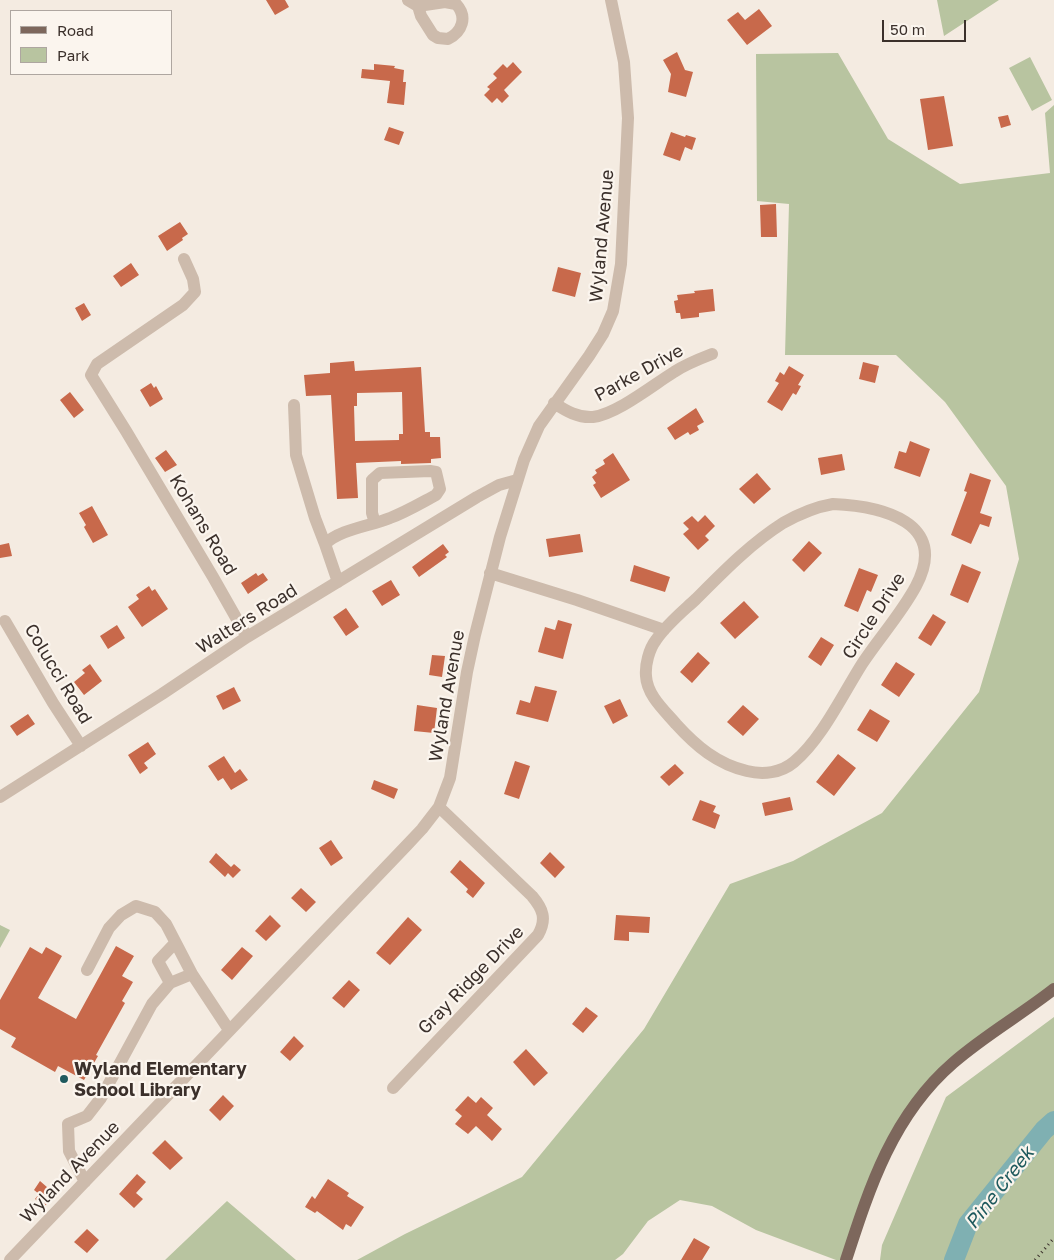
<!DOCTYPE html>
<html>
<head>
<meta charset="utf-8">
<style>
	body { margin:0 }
	#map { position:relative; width:1054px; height:1260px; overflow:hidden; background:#f4ebe1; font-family:"Golos Text",sans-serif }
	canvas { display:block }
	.legend { position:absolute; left:10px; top:10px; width:162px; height:65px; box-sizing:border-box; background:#fbf5ee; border:1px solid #aea6a0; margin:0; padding:6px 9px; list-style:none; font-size:15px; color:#3b302b }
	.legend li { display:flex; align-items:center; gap:10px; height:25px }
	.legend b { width:25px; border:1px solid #aea6a0 }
	.scale { position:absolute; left:882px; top:20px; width:84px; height:22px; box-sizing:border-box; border:2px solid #3b302b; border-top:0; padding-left:6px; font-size:15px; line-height:18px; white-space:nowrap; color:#3b302b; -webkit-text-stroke:4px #fbf5ee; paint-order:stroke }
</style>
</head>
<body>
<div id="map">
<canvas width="1054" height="1260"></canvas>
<ul class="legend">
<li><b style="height:6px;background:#7d675c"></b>Road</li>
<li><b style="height:14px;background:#b8c4a0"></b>Park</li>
</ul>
<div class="scale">50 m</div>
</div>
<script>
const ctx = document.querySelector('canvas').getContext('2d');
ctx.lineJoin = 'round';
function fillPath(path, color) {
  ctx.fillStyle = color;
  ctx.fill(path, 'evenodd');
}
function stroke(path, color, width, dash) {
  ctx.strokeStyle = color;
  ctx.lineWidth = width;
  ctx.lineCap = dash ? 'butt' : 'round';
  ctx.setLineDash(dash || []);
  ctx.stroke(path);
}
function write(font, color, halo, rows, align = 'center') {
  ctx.font = font + ' "Golos Text",sans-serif';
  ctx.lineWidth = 4.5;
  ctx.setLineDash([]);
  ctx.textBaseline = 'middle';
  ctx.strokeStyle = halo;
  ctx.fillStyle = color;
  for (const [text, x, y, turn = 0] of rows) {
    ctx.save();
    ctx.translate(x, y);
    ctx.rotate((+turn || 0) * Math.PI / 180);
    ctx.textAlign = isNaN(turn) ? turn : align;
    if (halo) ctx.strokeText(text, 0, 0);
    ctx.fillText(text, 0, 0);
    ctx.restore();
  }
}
fillPath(new Path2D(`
	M937,0H999L944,36Z
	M838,53L888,139L960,184L1050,173L1045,113L1054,105V989L953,1063L893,1138L846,1260H836L756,1230L712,1206L680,1200L648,1221L623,1254L615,1260H357L405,1234L522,1177L644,1029L730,884L793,861L882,813L979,692L1019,559L1006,486L945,402L896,355H785L789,204L757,201L756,54Z
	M1030,57L1052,100L1032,111L1009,68Z
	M0,925L10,930L0,948Z
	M1054,1017V1260H880L882,1245L946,1097Z
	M227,1201L296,1260H165Z`), '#b8c4a0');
stroke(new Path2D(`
	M954,1260L968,1224L1044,1130L1054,1121`), '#7fb0b2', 20);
fillPath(new Path2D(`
	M266,0H285L289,7L275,15Z
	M759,9L772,26L747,45L727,20L738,12L745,20Z
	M677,52L685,70L693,72L686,97L668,92L671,74L663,60Z
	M513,62L522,72L504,90L509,96L502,103L497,98L492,103L484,95L490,89L487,87L497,78L493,74L503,64L507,68Z
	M374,64L395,66L394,68L404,70L403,82H406L404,105L387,103L390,81L361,78L362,69L374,70Z
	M944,96L953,146L928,150L920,99Z
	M1008,115L1011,125L1001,128L998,117Z
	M389,127L404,132L399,145L384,140Z
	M671,132L685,137L686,135L696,138L692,150L685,147L680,161L663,155Z
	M776,204L777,237H761L760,205Z
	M180,222L188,234L182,238L183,240L167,251L158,236Z
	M131,263L139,275L121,287L113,276Z
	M558,267L581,273L575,297L552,291Z
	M713,289L715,311L699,313V317L681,319L680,313H676L674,301L678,300L677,295L695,293L694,291Z
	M84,303L91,315L82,321L75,308Z
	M354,361L355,371L421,367L425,432H430V437H440L441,458L431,459V463L401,464V461L356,463L358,498L337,499L331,395L306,396L304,375L330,373V363ZM402,392L403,434H399V440L355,441L354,406H357V393Z
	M863,362L879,366L875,383L859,379Z
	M789,366L804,375L798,385L801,386L796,395L793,393L782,411L767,402L779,383L775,381L780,372L784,375Z
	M151,383L154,388L156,386L163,399L150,407L140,390Z
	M70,392L84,410L74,418L60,400Z
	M696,408L704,422L697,426L699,430L690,435L688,432L675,440L667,428Z
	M910,441L930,449L920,477L894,468L899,451L906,453Z
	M166,450L177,465L165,472L155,458Z
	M613,453L630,480L601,498L593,485L596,483L592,477L597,473L595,470L605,464L603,460Z
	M842,454L845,470L821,475L818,458Z
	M757,473L771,489L754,504L739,489Z
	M970,473L991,480L980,513L992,517L989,527L980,524L971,544L951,535L967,492L964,491Z
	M92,506L108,535L93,543L84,527L86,525L79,513Z
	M705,515L715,526L705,536L709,540L698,550L683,534L689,529L683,523L692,516L698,522Z
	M580,534L583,552L549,557L546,539Z
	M809,541L822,553L804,572L792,560Z
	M9,543L12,556L0,558V545Z
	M443,544L449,552L445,555L447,557L419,577L412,567Z
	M962,564L981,572L968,603L950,595Z
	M634,565L670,577L665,592L630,581Z
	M859,568L878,575L871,592L867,590L858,612L844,606Z
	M256,573L258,576L263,573L268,580L248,594L241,583Z
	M391,580L400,595L382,606L372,591Z
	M149,586L152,591L155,589L168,609L142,627L128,607L139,599L136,595Z
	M744,601L759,617L735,639L720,623Z
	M346,608L359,627L346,636L333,617Z
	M933,614L946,622L931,646L918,638Z
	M558,620L572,624L563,659L538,652L545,627L555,630Z
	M117,625L125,638L108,649L100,636Z
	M821,637L834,645L821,666L808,657Z
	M698,652L710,663L692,683L680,672Z
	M432,655L445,656L442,677L429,675Z
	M896,662L915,674L899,697L881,685Z
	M90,664L102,681L84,695L74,682L85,673L82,670Z
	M535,686L557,691L548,722L516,714L520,700L530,703Z
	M234,687L241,701L223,710L216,696Z
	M620,699L628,716L613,724L604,706Z
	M417,705L437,708L434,733L414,731Z
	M743,705L759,719L743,736L727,722Z
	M870,709L890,721L877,742L857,730Z
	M28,714L35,724L17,736L10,726Z
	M148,742L156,754L144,763L148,768L140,774L128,755Z
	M838,754L856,768L834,796L816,782Z
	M224,756L235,773L240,769L248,780L231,790L223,778L218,781L208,766Z
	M515,761L530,766L519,799L504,794Z
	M675,764L684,773L669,786L660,777Z
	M374,780L398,789L394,799L371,789Z
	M790,797L793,810L765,816L762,803Z
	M700,800L716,806L713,812L720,815L715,829L692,820Z
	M331,840L343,858L331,866L319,848Z
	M550,852L565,867L555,878L540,863Z
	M216,853L231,867L234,864L241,870L233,878L228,873L225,877L209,862Z
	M460,860L485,883L473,898L466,892L468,889L450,872Z
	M301,888L316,902L306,912L291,898Z
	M270,915L281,926L266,941L255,931Z
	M616,915L650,917L649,933L629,932V941L614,940Z
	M408,917L422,930L390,965L376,953Z
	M116,946L134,956L122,976L133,982L122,1001L125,1003L96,1055L98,1056L84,1080L58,1066L55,1072L11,1047L16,1038L0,1029V1000L30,947L42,954L46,947L62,956L38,998L76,1019Z
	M242,947L253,956L232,980L221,970Z
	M349,980L360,990L344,1008L332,998Z
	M586,1007L598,1016L583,1033L572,1024Z
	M294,1036L304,1046L290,1061L280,1052Z
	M526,1049L548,1073L534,1086L513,1062Z
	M223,1095L234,1106L220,1121L209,1110Z
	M468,1096L476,1103L481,1097L493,1108L487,1115L502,1129L492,1141L476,1126L468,1134L455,1124L462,1116L455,1110Z
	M165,1140L183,1158L170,1170L152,1153Z
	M137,1174L146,1182L136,1193L143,1199L134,1208L119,1194Z
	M328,1179L349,1193L347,1196L364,1207L351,1227L346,1224L343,1230L317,1211L315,1213L305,1207L312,1196L315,1199Z
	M40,1181L55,1194L45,1206L35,1199L39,1194L34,1190Z
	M87,1229L99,1240L87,1253L74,1242Z
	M694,1238L710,1247L702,1260H681Z`), '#c8694b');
stroke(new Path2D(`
	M408,0L418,6L421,16L433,35L438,38L448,39C462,32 468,17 456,4L445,2L418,6
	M184,259L193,279L195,292L183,305L97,364L91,375L126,431L213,577L247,637
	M554,403C566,411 578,418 593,417C617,414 653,385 674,372C686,364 699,359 712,354
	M294,405L296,455L315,518L325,544
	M833,504C881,506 950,522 916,586C901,614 879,638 862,664C843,694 821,740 794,762C781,773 763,775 747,771C717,764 696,746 676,724C664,710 647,695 646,676C645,665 649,649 656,640C666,625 682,612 696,599C723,572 750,544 783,523C799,514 815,507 833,504Z
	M490,573L577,600L664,630
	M338,582L325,544C340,529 371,526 390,518C406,512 421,503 436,495L440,489L436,472L430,471L380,473L372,480V513L375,523
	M5,621L53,703L81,746
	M0,797L162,694L247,637L477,497L499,485L517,480
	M87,970L109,928L121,915L136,906L155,912L166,924L192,974L229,1030
	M170,983L158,961L175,943
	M393,1088L538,935C547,919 543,909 532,896L439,807
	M85,1182L69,1151L68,1124L87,1116L101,1098L152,1004L170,983L192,974
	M10,1260L407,845L422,829L439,807L450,778L467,672L475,635L500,537L524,460L539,426L589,356L603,334L613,311L621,264L628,118L624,62L611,0`), '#cdbbac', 12);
stroke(new Path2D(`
	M846,1260C870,1186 893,1115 953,1063C985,1035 1021,1015 1054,989`), '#7d675c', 12);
stroke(new Path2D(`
	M1035,1260L1054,1238`), '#3b302b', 3, [1, 4]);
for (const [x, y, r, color] of [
	[64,1079,5,"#1f5a5e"]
]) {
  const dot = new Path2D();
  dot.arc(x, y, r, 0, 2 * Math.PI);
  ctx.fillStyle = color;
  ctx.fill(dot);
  stroke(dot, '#fbf5ee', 2);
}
write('18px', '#3b302b', '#fbf5ee', [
	["Wyland Avenue",602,236,-85],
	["Parke Drive",639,373,-29],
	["Kohans Road",203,525,59],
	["Circle Drive",874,616,-57],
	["Walters Road",247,619,-32],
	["Colucci Road",58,674,59],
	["Wyland Avenue",447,696,-80],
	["Gray Ridge Drive",471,980,-46],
	["Wyland Avenue",70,1172,-46]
]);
write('bold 18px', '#3b302b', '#fbf5ee', [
	["Wyland Elementary",74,1069],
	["School Library",74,1090]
], 'left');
write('italic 19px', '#1f5a5e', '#fbf5ee', [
	["Pine Creek",1000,1188,-52]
]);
</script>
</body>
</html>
